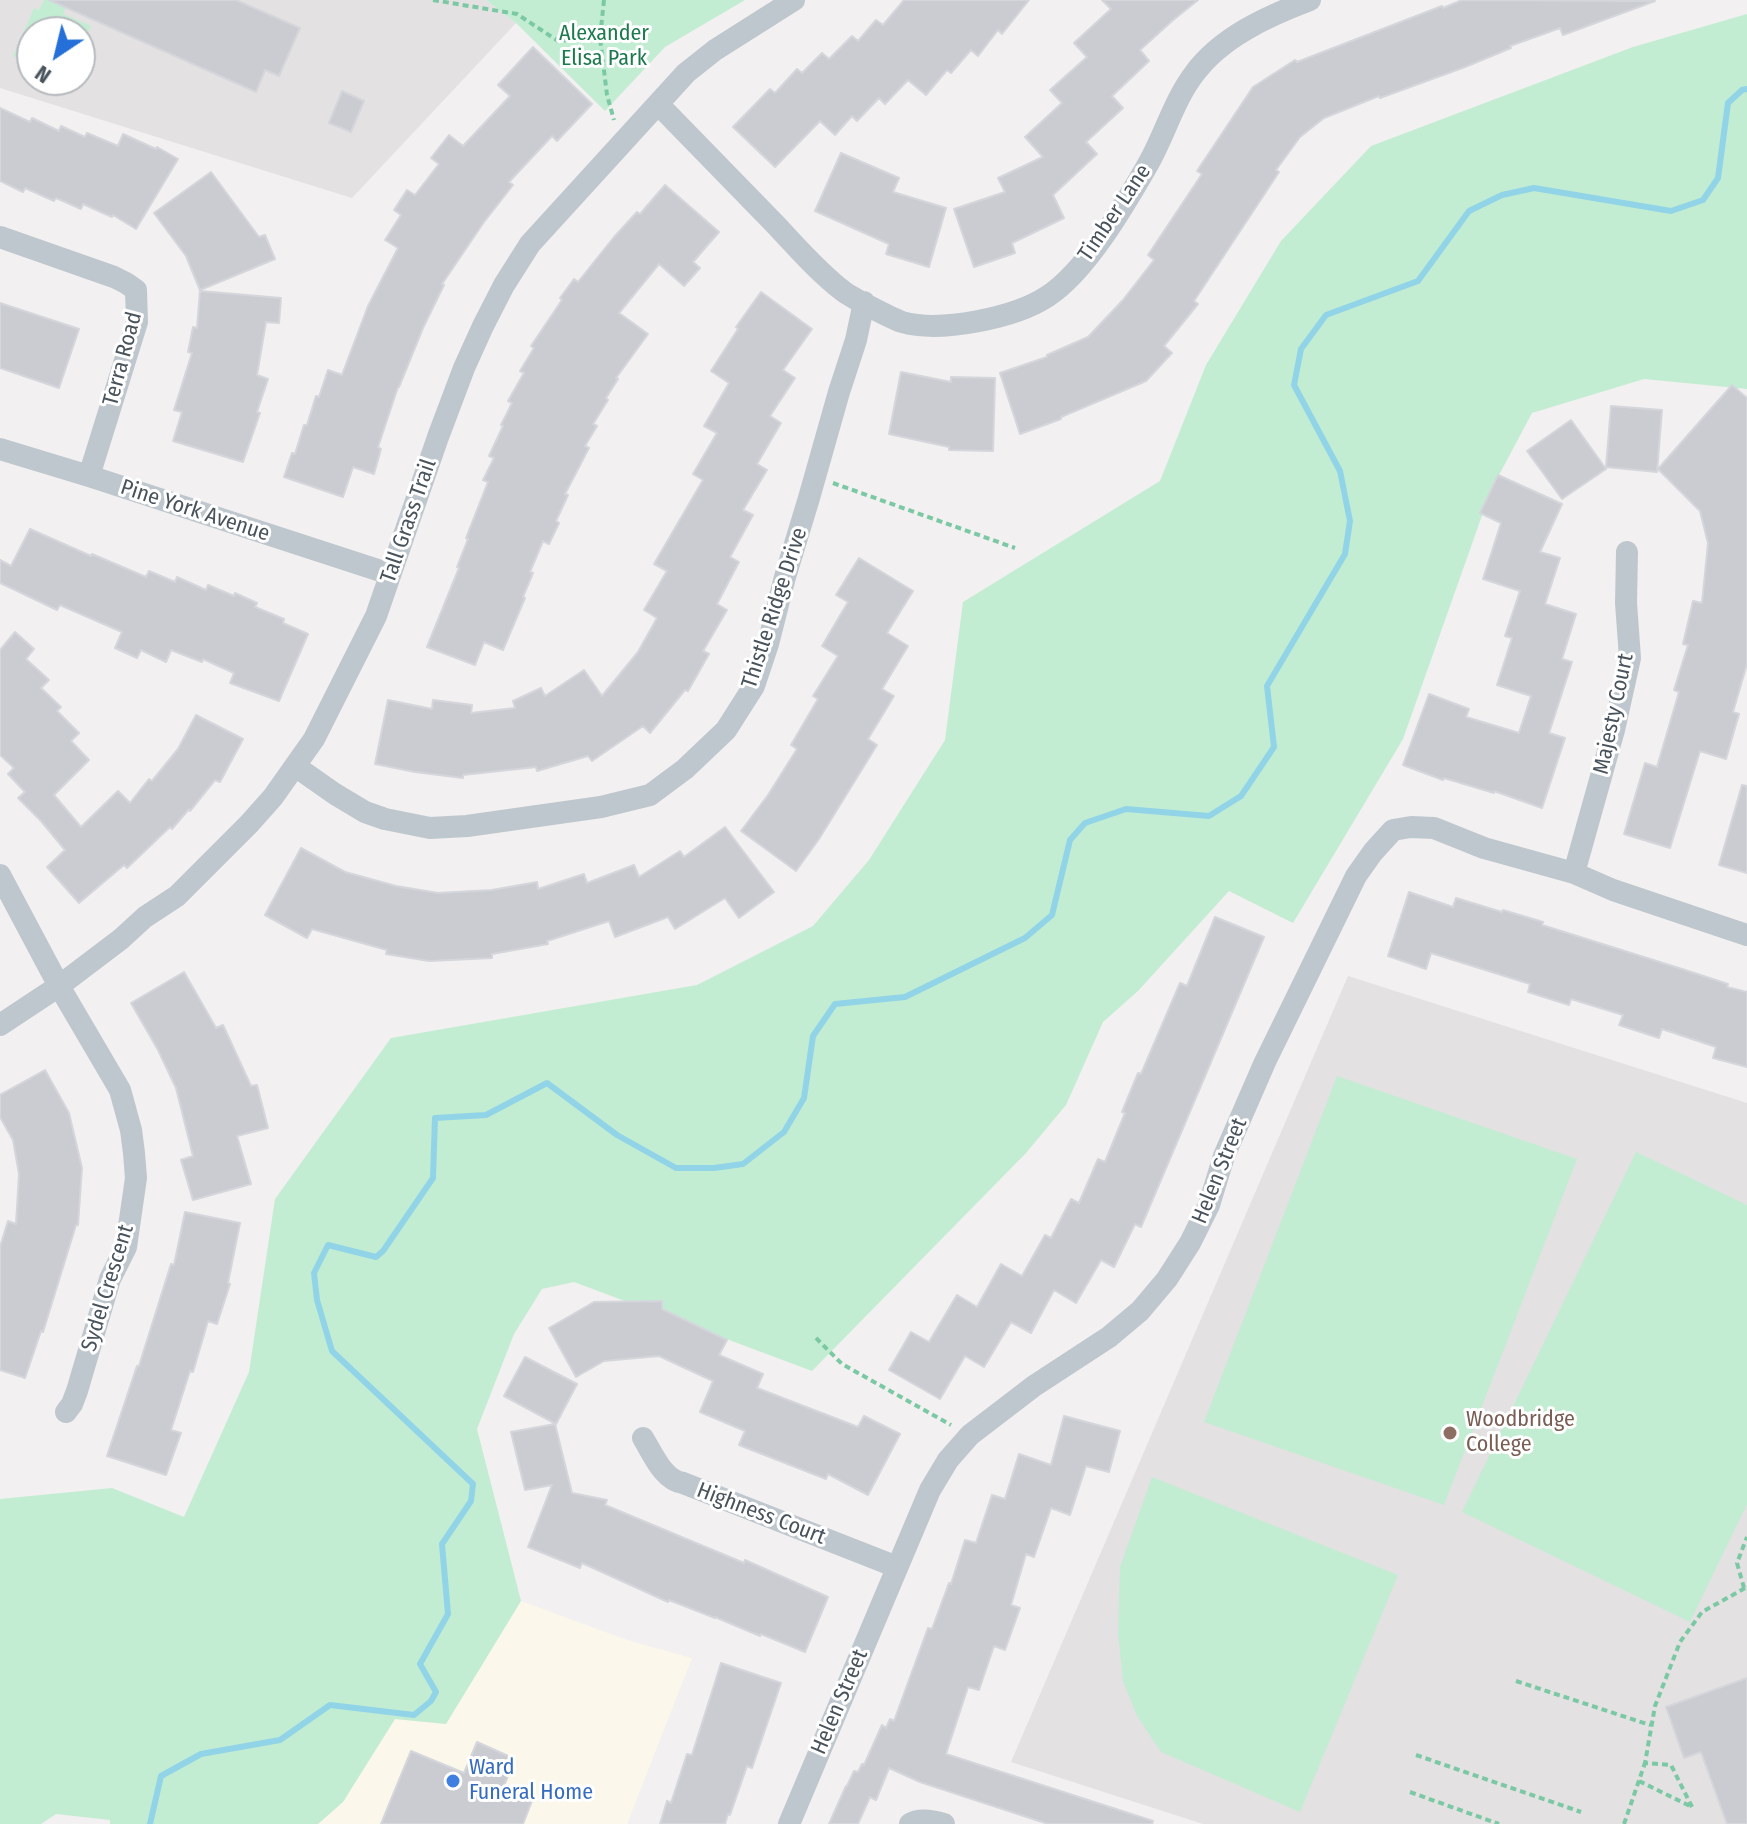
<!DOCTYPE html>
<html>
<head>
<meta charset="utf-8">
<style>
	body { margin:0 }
	#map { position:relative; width:1747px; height:1824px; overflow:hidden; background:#f2f0f0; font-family:"Fira Sans Condensed",sans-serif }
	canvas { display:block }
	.north { position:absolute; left:16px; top:16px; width:80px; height:80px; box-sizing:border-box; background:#fff; border:2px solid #b6babe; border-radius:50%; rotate:215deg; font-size:22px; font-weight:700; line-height:32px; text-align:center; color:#49535c }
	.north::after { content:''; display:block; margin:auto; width:28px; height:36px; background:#2470d8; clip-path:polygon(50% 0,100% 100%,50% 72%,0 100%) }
</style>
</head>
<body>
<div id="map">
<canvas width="1747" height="1824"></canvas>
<div class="north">N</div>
</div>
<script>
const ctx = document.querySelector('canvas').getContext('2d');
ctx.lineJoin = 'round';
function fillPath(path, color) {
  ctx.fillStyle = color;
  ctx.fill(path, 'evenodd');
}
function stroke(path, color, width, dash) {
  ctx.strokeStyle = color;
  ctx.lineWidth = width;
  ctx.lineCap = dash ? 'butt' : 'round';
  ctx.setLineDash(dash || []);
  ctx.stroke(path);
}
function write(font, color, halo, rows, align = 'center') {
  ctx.font = font + ' "Fira Sans Condensed",sans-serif';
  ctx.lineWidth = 6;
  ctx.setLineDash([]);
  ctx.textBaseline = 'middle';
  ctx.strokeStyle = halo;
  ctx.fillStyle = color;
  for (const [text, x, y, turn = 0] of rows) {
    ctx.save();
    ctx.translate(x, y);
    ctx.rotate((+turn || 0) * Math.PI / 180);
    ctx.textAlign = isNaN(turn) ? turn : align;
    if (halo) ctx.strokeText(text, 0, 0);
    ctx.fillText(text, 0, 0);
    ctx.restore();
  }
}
fillPath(new Path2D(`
	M521,1601L630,1641L692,1658L627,1824H318L343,1802L395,1719L446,1724Z`), '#fbf7eb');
fillPath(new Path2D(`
	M0,0H486L516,23L352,198L0,88ZM32,32H80V80H32Z
	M1348,976L1747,1103V1824H1203L1011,1762Z`), '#e3e1e1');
fillPath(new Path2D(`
	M44,0H69L63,14L91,26L80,51V32H32V64L13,56L34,8L39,10Z
	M486,0H745L665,47L605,111L516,23Z
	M1747,14V389L1644,379L1532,413L1491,490L1403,739L1293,923L1229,891L1138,991L1103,1022L1066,1105L1026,1153L812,1371L574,1282L542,1289L514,1334L477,1429L521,1601L446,1724L395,1719L343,1802L318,1824H110V1820L56,1814L41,1824H0V1499L112,1488L184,1517L249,1372L275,1199L391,1038L697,985L813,926L869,860L945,740L963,602L1160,481L1206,365L1281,241L1371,146L1633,47Z
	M1337,1076L1577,1159L1444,1505L1204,1422Z
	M1636,1152L1747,1205V1504L1690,1622L1462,1512Z
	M1152,1477L1398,1575L1300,1812L1161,1752L1137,1716L1123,1681L1118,1633L1120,1567Z`), '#c2edd3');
stroke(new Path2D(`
	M150,1824L161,1776L201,1754L280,1740L330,1705L414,1715L431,1701L436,1692L420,1664L448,1614L442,1544L471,1501L473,1484L332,1351L317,1300L314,1273L328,1245L376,1257L383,1251L433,1178L435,1118L486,1115L547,1083L617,1135L676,1168H714L743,1164L784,1132L804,1098L813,1036L835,1004L905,997L1025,938L1052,915L1070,840L1085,823L1126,809L1209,816L1241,796L1274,747L1267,686L1345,554L1350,521L1340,471L1294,385L1301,349L1326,315L1418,281L1469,211L1502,195L1534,188L1671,211L1703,200L1718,178L1728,103L1742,90L1747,89`), '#91d4e7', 6);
const building = new Path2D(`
	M49,0H236L300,28L279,76L265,70L256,92Z
	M904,0H1029L1002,34L998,30L978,56L971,50L951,73L947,70L926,95L908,80L885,104L879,98L857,121L852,116L835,135L820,121L775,167L733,127L770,89L775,93L797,69L802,73L822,53L829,59L852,36L858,41L876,20L883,25Z
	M1102,0H1198L1172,21L1140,50L1149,61L1112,96L1123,108L1086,142L1097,154L1053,195L1064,218L1012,243L1015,253L974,267L954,209L1005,192L998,178L1043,157L1025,137L1062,103L1050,90L1087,57L1074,43L1111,9Z
	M1462,0L1655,1L1563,35L1560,28L1510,46L1511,48L1465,67L1380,98L1379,96L1324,118L1300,137L1276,170L1279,172L1194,301L1198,304L1164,346L1172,353L1146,381L1061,417V419L1020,434L1000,373L1047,357V355L1088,337L1123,300L1154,260L1148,255L1202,174L1197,171L1253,87L1295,60L1297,62L1442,6L1443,8Z
	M533,47L592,104L557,141L552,136L509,182L513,185L484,222L442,284L444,285L423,328L399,387H398L378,447L381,449L374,474L353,467L343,497L284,477L292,453L295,454L304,425H307L316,396L319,397L328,370L342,375L368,306L398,248L385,240L401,215L394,210L407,190L415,195L439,164L431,158L449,135L463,146L510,96L498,85Z
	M342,91L364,101L351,132L329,123Z
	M0,108L30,122L32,118L59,131L61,126L85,137L87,133L118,146L123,134L156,149L157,147L178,159L136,229L113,215L112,217L83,204L81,209L56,198L54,201L25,188L23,192L0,181Z
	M841,153L899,178L893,192L946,208L929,267L886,254L889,244L815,211Z
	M211,172L259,237L265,235L275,259L200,290L186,256L154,213Z
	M665,185L719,232L693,262L700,268L684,286L659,264L619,313L648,334L616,378L618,379L606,398L608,400L593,424L597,426L585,446L589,448L565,494L568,495L556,521L559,523L549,544L543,541L530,572L533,573L523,597L525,598L503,650L484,642L475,665L427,647L459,568L457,567L468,539L466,538L488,482L483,480L494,458L489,456L503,426L501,425L512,403L508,401L524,373L520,371L534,348L531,346L562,300L560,298L574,279L578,282L614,237L637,212L640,214Z
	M200,291L281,298L279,323L266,322L257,375L268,379L257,412L260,413L243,462L173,441L182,412L174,410L192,353L188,352L193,327L197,328Z
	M761,292L812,329L783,370L795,378L770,416L781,423L757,464L767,470L743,510L753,515L730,557L739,562L717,604L727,610L703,651L709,654L688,691L685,690L650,733L643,726L592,761L588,756L537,771L536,767L463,775V778L415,772L375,764L388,700L432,709L433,700L472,705L471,713L515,708L513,701L541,688L545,696L584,670L602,696L638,652L657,618L644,610L667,571L654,564L703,480L693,474L717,433L704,426L729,383L711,371L738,329L736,327Z
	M0,303L79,329L59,388L0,368Z
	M901,372L951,382V377L995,378L993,451L949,450V447L889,434Z
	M1732,385L1747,398V664L1733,712L1739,714L1726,759L1700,751L1670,848L1624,834L1645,763L1657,767L1679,692L1674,690L1688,645L1683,644L1693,601L1702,603L1708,543L1700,511L1658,469Z
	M1611,406L1662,410L1657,472L1606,467Z
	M1571,420L1606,469L1562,499L1527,451Z
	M1498,475L1562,504L1540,552L1560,558L1545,604L1576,614L1562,659L1572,662L1549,733L1565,738L1542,808L1494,791V793L1444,778L1443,780L1403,765L1429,694L1469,709L1466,717L1519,733L1531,696L1497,685L1512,638L1505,636L1520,591L1483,579L1501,523L1480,513Z
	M30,529L91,556L92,554L146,577L149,571L175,582L177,577L206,590L208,585L234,596L235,593L257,603L255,607L284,619L283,623L308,634L279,701L230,683L234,673L203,659L202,662L171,650L166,662L141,650L137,658L115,648L122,632L60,605L57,610L0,583V560L11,566Z
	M859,558L913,591L887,633L908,646L882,689L894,696L868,739L877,745L819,839L796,871L741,831L768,795L797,749L791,745L818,699L813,696L838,656L822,646L848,602L836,595Z
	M15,632L34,649L26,659L49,680L41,688L61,707L57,711L79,733L71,741L89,760L54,795L81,827L118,791L130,803L149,779L152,781L178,749L196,715L243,739L220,782L215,780L190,811L189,809L172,829L170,827L127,868L124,865L79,903L47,867L65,850L41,821L18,798L25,792L8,774L14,768L0,755V650Z
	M1742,785L1747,786V873L1719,865Z
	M725,827L774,892L739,918L725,898L675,929L668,917L615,937L609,921L547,941L548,944L492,954V958L429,961L386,954L387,950L312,929L307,938L265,915L301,848L345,872L396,886L438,893L492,890L537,882L538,889L584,874L587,883L634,865L639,877L680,851L684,857Z
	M1409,892L1453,907L1456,898L1502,912L1503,910L1543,922L1542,925L1682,969L1728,984L1727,987L1747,992V1067L1713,1058L1716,1047L1662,1029L1659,1038L1619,1025L1623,1015L1571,999L1569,1005L1528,992L1530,984L1431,953L1426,969L1388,956Z
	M1215,917L1264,937L1141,1227L1135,1224L1114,1267L1101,1260L1076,1303L1054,1290L1031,1333L1011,1322L984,1367L965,1356L940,1399L889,1370L911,1332L929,1342L957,1295L977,1307L1001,1264L1022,1276L1045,1235L1051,1238L1071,1199L1079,1203L1098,1159L1105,1162L1125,1113L1122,1112L1138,1073L1141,1074L1180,983L1187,986Z
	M184,972L216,1028L223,1025L251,1086L257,1085L268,1128L237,1136L251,1184L193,1200L181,1160L193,1156L176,1088L158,1050L131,1003Z
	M45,1070L69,1113L82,1168L78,1225H76L43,1332L41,1331L25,1378L0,1370V1247L8,1221L16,1224L19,1174L13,1140L0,1117V1095Z
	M185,1212L240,1223L228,1283L230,1284L217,1324L208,1321L193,1372L190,1371L171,1430L181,1433L166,1475L107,1456L137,1366H139L171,1264L174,1265Z
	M662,1301V1309L727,1340L719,1355L763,1374L757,1388L858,1427L864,1416L900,1434L868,1495L828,1474L826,1479L739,1445L745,1431L700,1412L713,1381L659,1356L604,1361L576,1377L549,1328L594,1302Z
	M525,1357L577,1384L556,1424L504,1396Z
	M1064,1416L1120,1431L1109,1472L1086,1466L1070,1515L1051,1508L1034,1557L1026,1554L1011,1605L1020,1608L1005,1650L994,1646L979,1690L968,1687L946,1754L1153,1821L1152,1824H1048L920,1782L889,1768L876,1800L870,1797L858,1824H829L846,1786H847L854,1771L858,1772L862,1764L864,1765L882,1725L886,1728L890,1719L894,1721L928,1628L932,1629L949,1583L951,1584L965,1540L976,1543L992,1495L1005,1499L1019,1454L1051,1465Z
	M555,1424L572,1493L607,1500L605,1505L744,1563L745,1560L828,1597L805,1652L761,1634L760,1636L715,1617V1618L669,1600L668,1602L582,1563L580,1568L528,1547L552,1485L525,1490L511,1432Z
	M721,1663L781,1683L752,1768L747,1766L730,1815L728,1814L725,1824H660L667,1801L671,1803L687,1754L692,1755Z
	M1747,1678V1824H1727L1701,1752L1684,1758L1666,1707Z
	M477,1742L515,1759L503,1788L532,1801L523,1824H381L411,1751L464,1773Z`);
fillPath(building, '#caccd2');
stroke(building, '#d4d6db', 2);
stroke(new Path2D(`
	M433,0L517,14L558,41L600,38
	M604,0L600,38L607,95L614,120
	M833,483L1015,548
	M816,1338L842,1364L951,1425
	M1744,1588L1737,1563L1747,1537
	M1516,1681L1650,1725
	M1416,1755L1581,1812
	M1639,1781L1690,1806
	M1410,1792L1499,1824
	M1692,1807L1671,1765L1645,1763L1655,1706L1680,1642L1702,1612L1747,1587
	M1624,1824L1645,1763`), '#7bc9a4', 4, [6, 4]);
stroke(new Path2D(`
	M659,105C697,144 735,183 773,222C795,245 817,271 843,291C852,298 891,318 902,322C940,333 1015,318 1048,296C1086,271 1124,206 1147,166C1164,137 1173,102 1194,74C1221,37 1268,16 1310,0
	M0,237L114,277L126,283L136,290L137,322L89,476
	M0,449L89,476L390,574
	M295,766L335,794L365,812L385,819L430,828L467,826L601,807L650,795L685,769L726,730L754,686L768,644L785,577L809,498L839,392L856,340L864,302
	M1574,873L1614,730L1630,658L1626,603L1627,552
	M0,875L59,986L120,1090L131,1130L134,1153L136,1178L126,1247L110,1279L77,1391L72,1404L66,1412
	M0,1025L59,986L121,939L145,917L177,896L249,824L273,797L314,739L376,616L438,437L464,368L483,326L504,285L530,244L686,73L715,50L794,0
	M643,1438C653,1454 663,1480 683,1483L897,1567
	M789,1824L930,1490L948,1460L970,1435L1034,1386L1109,1337L1140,1311L1167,1279L1190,1243L1209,1205L1224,1156L1265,1062L1356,876L1373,852L1393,830L1411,827L1434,828L1484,848L1574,873L1613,890L1747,935
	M910,1824C919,1818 934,1821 944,1824`), '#bfc7ce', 22);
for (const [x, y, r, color] of [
	[1450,1433,8,"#8d6e63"],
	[453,1781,8,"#3f7fe0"]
]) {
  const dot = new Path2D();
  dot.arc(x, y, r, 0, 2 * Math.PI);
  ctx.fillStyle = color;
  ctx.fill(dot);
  stroke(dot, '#fff', 3);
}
write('22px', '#1d7a4d', '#fff', [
	["Alexander",604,34],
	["Elisa Park",604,59]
]);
write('22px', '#49535c', '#fff', [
	["Timber Lane",1115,213,-56],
	["Terra Road",123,359,-75],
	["Pine York Avenue",195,511,18],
	["Tall Grass Trail",409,521,-71],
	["Thistle Ridge Drive",775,608,-72],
	["Majesty Court",1614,714,-78],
	["Helen Street",1220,1171,-68],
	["Sydel Crescent",108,1288,-73],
	["Highness Court",761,1514,21],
	["Helen Street",840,1702,-67]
]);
write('22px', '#785e54', '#fff', [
	["Woodbridge",1466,1420],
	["College",1466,1445]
], 'left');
write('22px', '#366cbe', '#fff', [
	["Ward",469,1768],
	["Funeral Home",469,1793]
], 'left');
</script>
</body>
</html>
